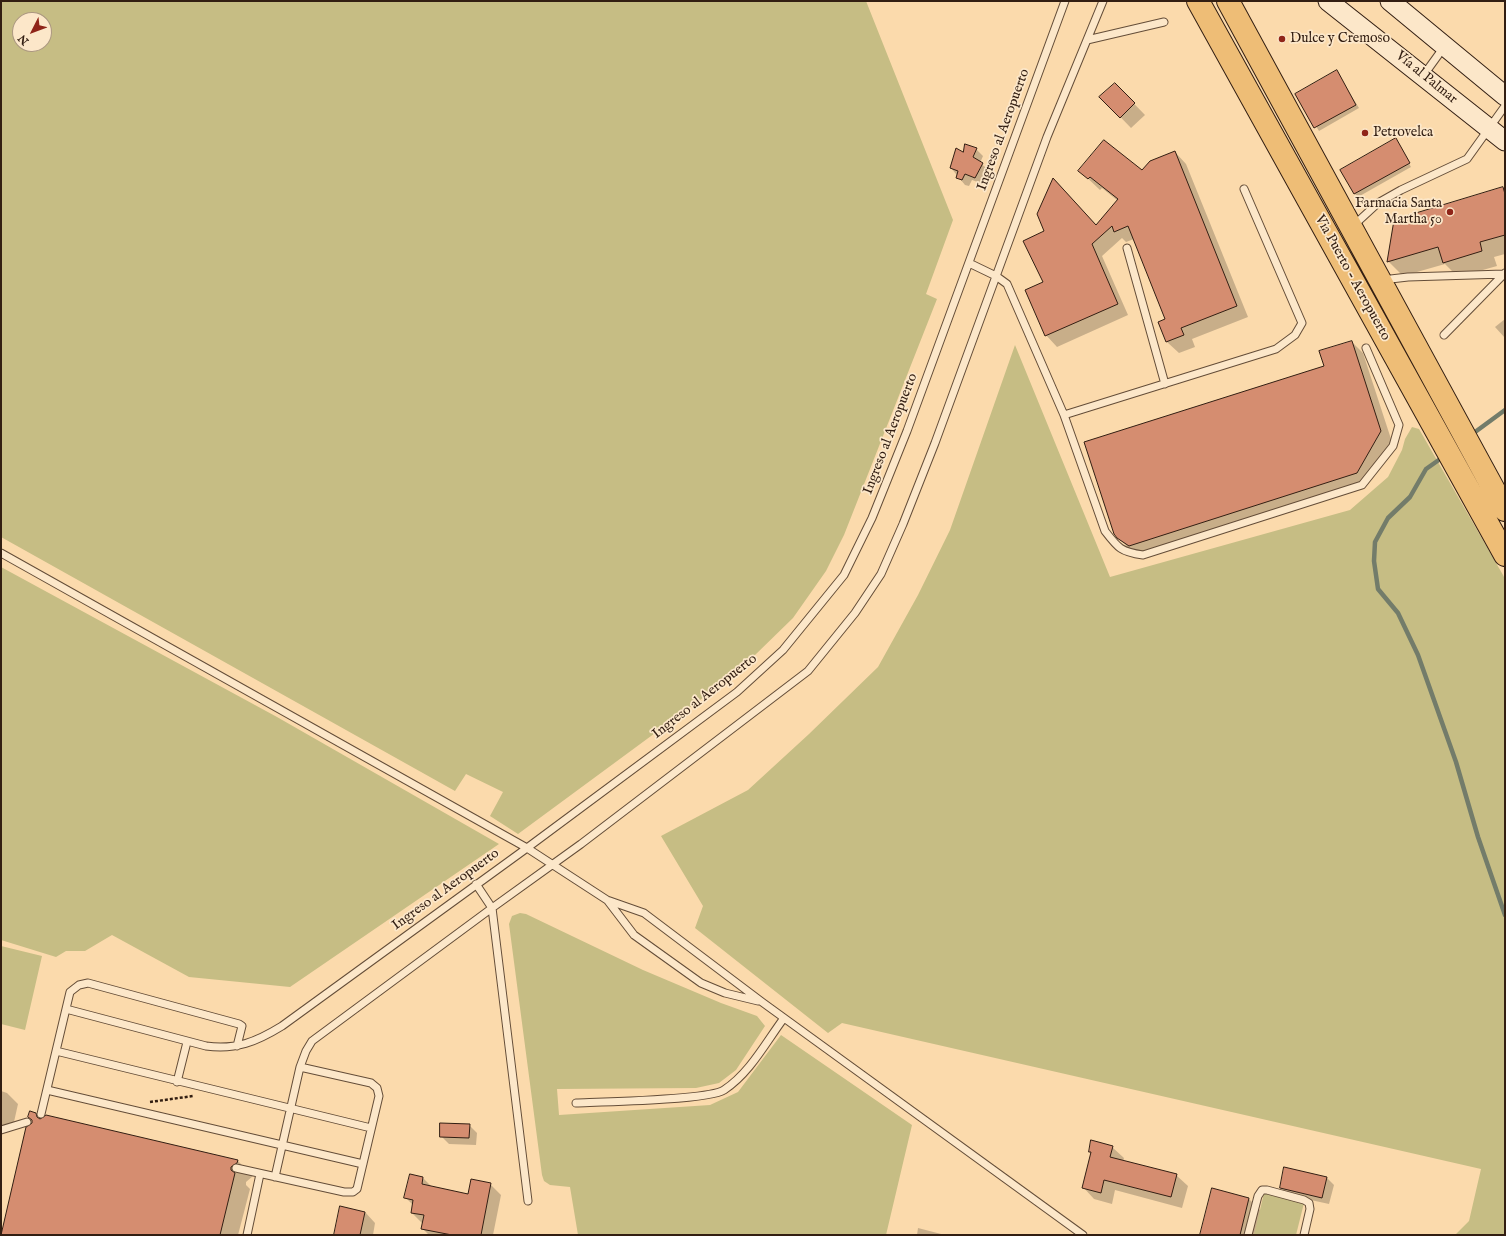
<!DOCTYPE html>
<html>
<head>
<meta charset="utf-8">
<style>
	body { margin:0 }
	#map { position:relative; width:1506px; height:1236px; overflow:hidden; background:#fbdaac; font-family:"IM FELL English",serif }
	canvas { display:block }
	.frame { position:absolute; inset:0; border:2px solid #321e12; pointer-events:none }
	.north { position:absolute; left:12px; top:12px; width:40px; height:40px; box-sizing:border-box; background:#fce7c9; border:1px solid #ab9780; border-radius:50%; rotate:228deg; font-size:11px; font-weight:700; line-height:16px; text-align:center; color:#321e12 }
	.north::after { content:''; display:block; margin:auto; width:14px; height:18px; background:#8f2418; clip-path:polygon(50% 0,100% 100%,50% 72%,0 100%) }
</style>
</head>
<body>
<div id="map">
<canvas width="1506" height="1236"></canvas>
<div class="frame"></div>
<div class="north">N</div>
</div>
<script>
const ctx = document.querySelector('canvas').getContext('2d');
ctx.lineJoin = 'round';
function fillPath(path, color) {
  ctx.fillStyle = color;
  ctx.fill(path, 'evenodd');
}
function stroke(path, color, width, dash) {
  ctx.strokeStyle = color;
  ctx.lineWidth = width;
  ctx.lineCap = dash ? 'butt' : 'round';
  ctx.setLineDash(dash || []);
  ctx.stroke(path);
}
function write(font, color, halo, rows, align = 'center') {
  ctx.font = font + ' "IM FELL English",serif';
  ctx.lineWidth = 3.5;
  ctx.setLineDash([]);
  ctx.textBaseline = 'middle';
  ctx.strokeStyle = halo;
  ctx.fillStyle = color;
  for (const [text, x, y, turn = 0] of rows) {
    ctx.save();
    ctx.translate(x, y);
    ctx.rotate((+turn || 0) * Math.PI / 180);
    ctx.textAlign = isNaN(turn) ? turn : align;
    if (halo) ctx.strokeText(text, 0, 0);
    ctx.fillText(text, 0, 0);
    ctx.restore();
  }
}
fillPath(new Path2D(`
	M1,1H866L953,220L926,294L937,299L844,535L826,571L793,618L754,656L704,697L518,834L490,816L503,792L466,774L455,791L1,537ZM20,20H44V44H20Z
	M1015,345L1110,577L1350,510L1388,477L1402,450L1405,439L1412,427L1419,429L1503,575L1505,579V1235H1455L1469,1221L1481,1169L842,1023L828,1033L695,928L703,906L661,836L748,790L809,734L878,667L918,595L950,530Z
	M1,567L277,717L499,844L290,987L189,977L112,935L85,951H66L56,957L1,940Z
	M520,913L526,914L643,970L721,1003L757,1016L765,1026L736,1070L719,1083L696,1088L557,1089L559,1115L710,1105L738,1092L781,1035L912,1125L886,1235H578L570,1187L550,1185L544,1181L542,1175L509,924L512,916Z
	M1,946L42,956L25,1030L1,1024Z
	M1264,1193L1304,1203L1296,1235H1254Z`), '#c6bd84');
fillPath(new Path2D(`
	M1336,71L1359,108L1319,131L1296,94Z
	M1115,84L1145,115L1131,128L1101,97Z
	M1397,142L1411,167L1358,197L1354,193Z
	M976,149L983,156L980,163L990,171L983,184L972,180L969,186L965,185L951,168L964,153Z
	M1175,152L1186,164L1248,317L1192,339L1195,347L1179,353L1167,342L1159,322L1166,320L1134,239L1126,242L1122,238L1102,256L1128,315L1057,347L1046,335L1045,231L1054,179L1097,226L1118,201L1102,188L1100,190L1080,171L1143,172Z
	M1503,188L1505,191V254L1494,257L1497,266L1458,277L1445,264L1403,276L1388,261Z
	M1505,319V338L1495,327Z
	M1352,342L1363,353L1392,442L1368,484L1141,556L1130,549L1118,538L1326,367Z
	M1,1091L7,1093L18,1104L12,1131L1,1128Z
	M36,1114L41,1119L238,1161L253,1176L246,1182V1185L250,1189L238,1235H2Z
	M469,1125L477,1133L476,1145L449,1144L441,1136Z
	M1112,1147L1124,1158L1123,1162L1176,1175L1188,1186L1182,1208L1115,1190L1112,1204L1094,1199L1083,1187L1092,1153L1090,1151Z
	M1326,1177L1334,1185L1329,1204L1288,1195L1281,1188Z
	M423,1178L432,1187L469,1195L490,1184L501,1195L493,1235H429L423,1229V1224L412,1213L414,1206L406,1198Z
	M1249,1199L1260,1210L1254,1235H1201Z
	M365,1212L375,1223L373,1235H335Z
	M918,1228L945,1235H917Z`), '#0003');
stroke(new Path2D(`
	M1471,435L1505,410
	M1443,457L1426,469L1410,497L1388,518L1375,542L1374,561L1378,589L1398,613L1418,655L1456,762L1478,837L1505,915`), '#737c6a', 4.5);
const building = new Path2D(`
	M1337,70L1356,105L1314,128L1295,94Z
	M1115,83L1135,103L1120,118L1099,97Z
	M1396,138L1410,163L1354,194L1340,170Z
	M1104,140L1142,170L1150,161L1175,151L1237,306L1181,328L1184,335L1166,342L1158,322L1165,319L1128,226L1114,232L1112,226L1092,244L1118,304L1045,336L1025,290L1043,282L1023,241L1044,231L1037,214L1053,178L1096,225L1118,199L1090,177L1088,179L1078,171Z
	M965,144L977,148L973,157L983,163L975,178L965,174L962,180L956,178L958,171L950,168L956,148L963,152Z
	M1503,187L1505,194V235L1480,242L1482,251L1443,263L1438,247L1387,262L1394,220Z
	M1352,341L1381,431L1357,473L1129,546L1117,538L1114,534L1084,442L1324,366L1319,351Z
	M30,1111L36,1113L37,1117L40,1119L46,1115L238,1160L237,1163L231,1167V1170L235,1173L220,1235H1L26,1127L32,1123V1120L28,1117Z
	M440,1123L470,1124L469,1138L440,1137Z
	M1091,1140L1113,1146L1110,1157L1177,1174L1171,1197L1104,1180L1101,1193L1082,1188L1091,1152H1089Z
	M1284,1167L1327,1177L1322,1198L1280,1188Z
	M410,1174L423,1177L422,1184L468,1194L471,1179L491,1183L481,1235H452L421,1229L424,1215L411,1213L413,1200L404,1198Z
	M1212,1188L1249,1198L1240,1235H1200Z
	M340,1206L365,1212L360,1235H334Z`);
fillPath(building, '#d58d70');
stroke(building, '#321e12', 1);
const service = new Path2D(`
	M1087,40L1164,22
	M1423,76L1444,47
	M1353,226L1378,203L1401,190L1467,159L1505,106
	M1127,248L1165,384
	M969,263L996,276L1007,284L1064,415L1105,531C1118,548 1121,552 1143,555L1362,485L1393,446L1399,425L1366,348
	M1382,280L1408,277L1504,274
	M1444,335L1505,273
	M1064,415L1276,349L1295,335L1302,323L1244,189
	M1,553L527,848L607,900L644,913L762,1002L1083,1235
	M476,884L492,908L528,1201
	M608,901L634,935L701,983L725,993L758,1001
	M66,1009L206,1046C236,1050 256,1042 282,1026L527,848L737,692L783,650L844,575L872,518L907,431L1065,1
	M56,1051L371,1128
	M177,1082L187,1042
	M47,1090L363,1164
	M576,1103C601,1102 709,1100 724,1090C750,1073 766,1042 784,1018
	M41,1114L70,992L79,985L88,983L239,1024L242,1026L237,1046
	M1,1130L27,1122
	M236,1168L344,1192H353L357,1189L379,1096L377,1088L371,1083L300,1067
	M275,1177L300,1067L306,1051L312,1041L492,908L581,844L808,671L855,613L881,574L903,524L935,443L1047,137L1103,1
	M247,1235L260,1174
	M1248,1235L1258,1196L1262,1190H1267L1304,1200L1309,1203L1310,1209L1304,1235`);
const secondary = new Path2D(`
	M1328,1L1505,141
	M1390,1L1505,96`);
const primary = new Path2D(`
	M1198,1L1505,555
	M1228,1L1505,510`);
stroke(service, '#644d38', 9);
stroke(secondary, '#321e12', 21);
stroke(primary, '#321e12', 24);
stroke(new Path2D(`
	M150,1102L193,1096`), '#321e12', 2.5, [3, 2]);
stroke(service, '#fce7c9', 7);
stroke(secondary, '#fce7c9', 19);
stroke(primary, '#eebd76', 22);
for (const [x, y, r, color] of [
	[1282,39,4,"#8f2418"],
	[1365,133,4,"#8f2418"],
	[1450,212,4,"#8f2418"]
]) {
  const dot = new Path2D();
  dot.arc(x, y, r, 0, 2 * Math.PI);
  ctx.fillStyle = color;
  ctx.fill(dot);
  stroke(dot, '#fce7c9', 1.5);
}
write('14px', '#321e12', '#fce7c9', [
	["Dulce y Cremoso",1290,39],
	["Petrovelca",1373,133],
	["Farmacia Santa",1442,204,"right"],
	["Martha 50",1442,220,"right"]
], 'left');
write('14px', '#321e12', '#fce7c9', [
	["Vía al Palmar",1426,78,39],
	["Ingreso al Aeropuerto",1004,130,-70],
	["Via Puerto - Aeropuerto",1352,278,61],
	["Ingreso al Aeropuerto",891,434,-69],
	["Ingreso al Aeropuerto",705,697,-38],
	["Ingreso al Aeropuerto",446,890,-36]
]);
</script>
</body>
</html>
